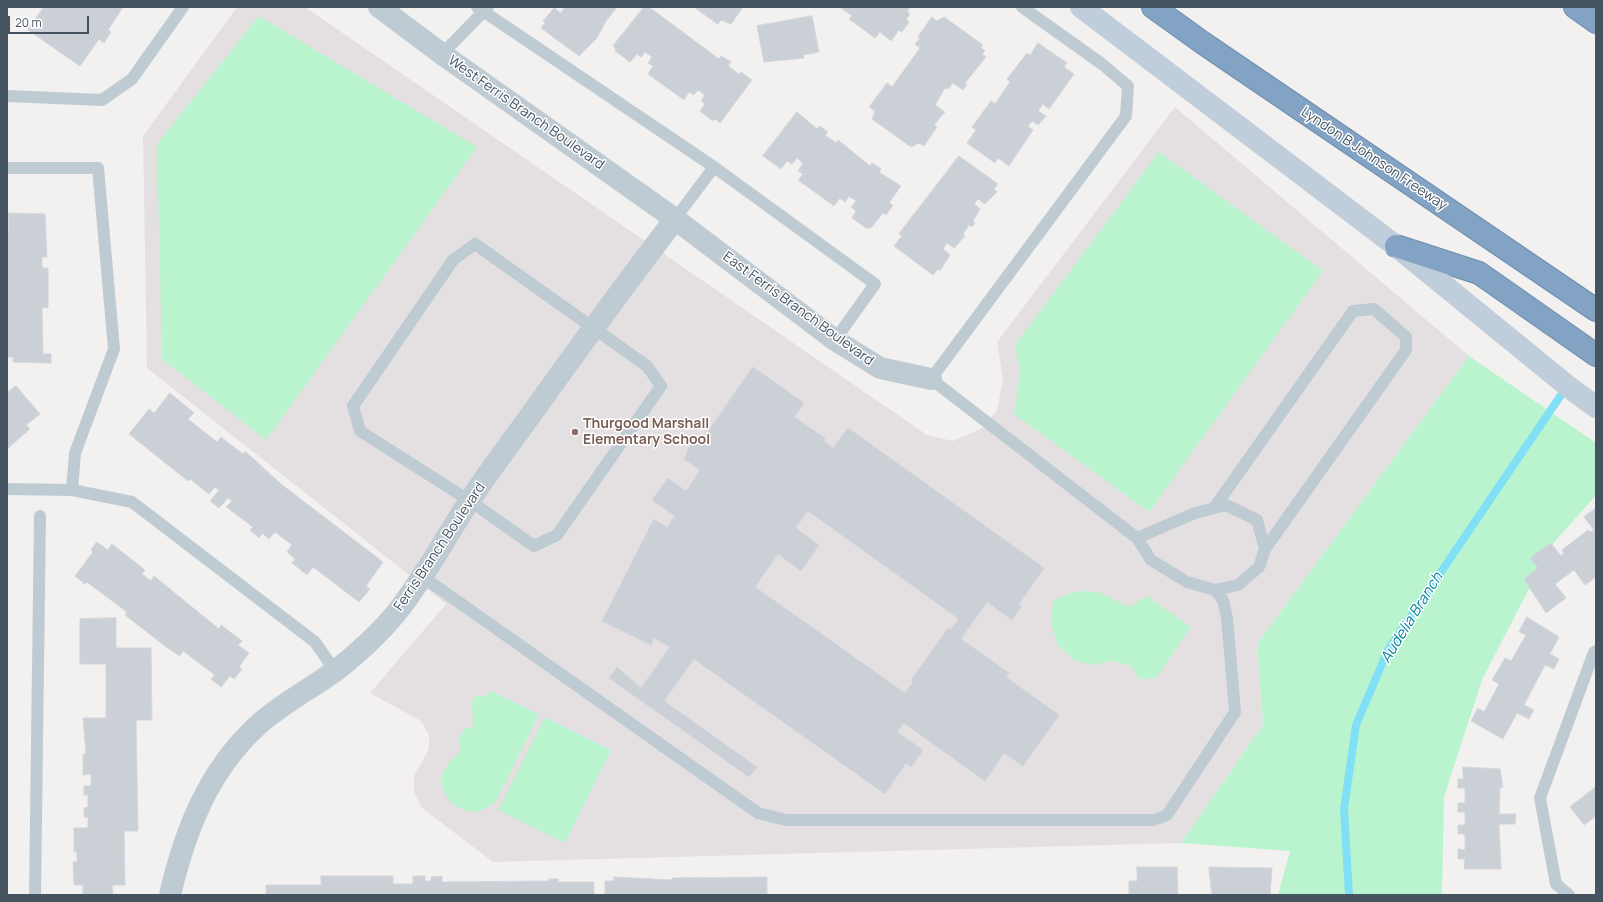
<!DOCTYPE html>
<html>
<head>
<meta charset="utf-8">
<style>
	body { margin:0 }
	#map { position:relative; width:1603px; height:902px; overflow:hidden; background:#f3f0f0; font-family:Manrope,sans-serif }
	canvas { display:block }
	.frame { position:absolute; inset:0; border:8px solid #455460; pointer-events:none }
	.scale { position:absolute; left:8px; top:16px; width:81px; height:18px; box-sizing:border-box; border:2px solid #455460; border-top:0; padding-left:5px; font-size:12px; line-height:14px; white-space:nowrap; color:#455460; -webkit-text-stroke:3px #fff; paint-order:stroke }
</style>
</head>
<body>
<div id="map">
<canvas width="1603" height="902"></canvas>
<div class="frame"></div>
<div class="scale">20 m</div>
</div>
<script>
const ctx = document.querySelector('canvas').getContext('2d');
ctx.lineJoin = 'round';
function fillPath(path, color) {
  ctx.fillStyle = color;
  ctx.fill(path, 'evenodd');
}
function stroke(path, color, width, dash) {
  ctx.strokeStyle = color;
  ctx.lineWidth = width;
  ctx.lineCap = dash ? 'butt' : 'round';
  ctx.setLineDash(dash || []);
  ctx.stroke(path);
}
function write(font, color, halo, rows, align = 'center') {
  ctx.font = font + ' Manrope,sans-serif';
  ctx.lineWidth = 3;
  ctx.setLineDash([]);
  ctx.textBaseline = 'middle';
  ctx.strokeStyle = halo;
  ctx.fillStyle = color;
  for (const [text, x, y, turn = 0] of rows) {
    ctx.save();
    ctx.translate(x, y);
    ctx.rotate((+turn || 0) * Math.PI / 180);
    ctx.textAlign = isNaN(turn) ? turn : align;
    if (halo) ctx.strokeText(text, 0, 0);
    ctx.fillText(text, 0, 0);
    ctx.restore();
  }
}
fillPath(new Path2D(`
	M237,7H305L927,435L953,441L983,428L997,410L1003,380L997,342L1175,107L1469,356L1257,644L1263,725L1181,843L493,862L422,808L414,793V776L429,749V735L421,721L370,693L446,604L147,368L143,136Z`), '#e4e0e2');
fillPath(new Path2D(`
	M259,16L477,147L266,440L162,359L157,144Z
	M1159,152L1323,271L1149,512L1014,414L1020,372L1015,345Z
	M1469,356L1596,443V495L1551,546L1482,680L1444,797L1442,895H1278L1290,851L1181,843L1263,725L1257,644Z
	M1082,591L1099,592L1129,607L1147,596L1191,627L1156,678L1139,679L1131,666L1113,661L1091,665L1074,660L1058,646L1051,623L1053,601L1071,593Z
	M491,691L539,714L496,801C492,805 488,808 483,810C462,817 438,798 442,776C445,764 454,759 461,751L458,741L465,728H473L472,701L478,694L480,697L486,696Z
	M545,717L611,750L565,843L498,810Z`), '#baf4cf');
stroke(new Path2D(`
	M1349,895L1344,809L1356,725L1388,650L1561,395`), '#82e0f6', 8);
const building = new Path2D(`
	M44,7H53L55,9L56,7H123L108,30L111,32L104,43L99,39L80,66L28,30Z
	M565,7H617L606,21L597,38L579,56L541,28L545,23L543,21L554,8L561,13Z
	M644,7H649L719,59L721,56L731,62L728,66L739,74L741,72L752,80L720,123L715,119L713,121L700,111L705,104L701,101L705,95L698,90L694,95L689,92L684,100L648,74L653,66L648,63L652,57L645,52L641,57L637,54L630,62L615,51L616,49L613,46Z
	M694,7H743L731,24L721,20L718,24Z
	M840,7H910L907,12L910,14L906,20L909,22L902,32L899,30L891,41L880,32L875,38L849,19L852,16Z
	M812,16L819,52L803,55L804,58L764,62L757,26Z
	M932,17L937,21L944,17L983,45L981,48L985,51L982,54L986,57L965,83L967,84L963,90L953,83L948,89L945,88L935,105L945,112L934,125L937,127L924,146L919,143L911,147L872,119L875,111L869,107L887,83L892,87L920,48L915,44L920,38L918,37Z
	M1038,43L1067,63L1064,67L1074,74L1049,109L1043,104L1038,111L1046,116L1038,125L1032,121L1028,126L1033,130L1009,166L998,158L995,163L967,143L976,130L972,127L991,101L995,104L1010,82L1007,79L1027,53L1030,55Z
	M797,112L817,129L820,126L828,132L825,135L836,143L838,140L870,166L872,163L881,169L879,172L901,186L889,203L893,205L886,215L883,213L871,228H866L852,218L856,211L851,207L856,201L849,196L845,202L840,198L834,206L798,180L803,174L798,171L803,163L797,158L792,164L787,161L781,169L763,156Z
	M959,156L998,184L994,189L997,192L985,204L978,199L974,204L980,209L973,221L975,223L972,227L969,225L963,234L965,236L954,248L947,243L943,249L950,255L940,271L938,269L933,275L894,246L902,236L899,234Z
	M9,213L45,214L47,257H42V268H48V308L42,307L43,354H51V363L13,362V357H7V256Z
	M753,367L804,403L794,417L825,438L824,441L833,448L848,428L1044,568L1019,604L1022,606L1012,620L987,602L961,639L1009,673L1006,677L1059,715L1023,766L1004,753L985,781L904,723L897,732L923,750L911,767L906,763L885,794L694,659L664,701L757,767L749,777L609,678L617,667L641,688L670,647L654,638L651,645L602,621L654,519L667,528L675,516L652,500L668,478L686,491L700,470L684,459L694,436L701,441ZM808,511L959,619L951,629L948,628L911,680L913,682L905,693L755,587L778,554L801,571L819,545L796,528Z
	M16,386L40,414L26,425L30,429L7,449V393Z
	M170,393L194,413L188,419L217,442L221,437L243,454L245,451L281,484L383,562L366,586L370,589L359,602L313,567L307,575L292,563L295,559L287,552L292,545L275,532L269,539L262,533L259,538L250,530L253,527L226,507L232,501L228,498L219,508L210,501L219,490L215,487L209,494L190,479L188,481L129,434L149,409L154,413Z
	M1596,508V577L1585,585L1574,570L1555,584L1566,598L1546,613L1524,579L1538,568L1530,558L1551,543L1561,556L1564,553L1562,550L1588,530L1590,532L1594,530L1584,517Z
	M97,542L108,550L112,544L145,570L142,574L151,581L154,576L219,629L221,625L242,641L238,645L249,653L239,667L242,669L234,679L230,676L221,687L211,679L215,675L183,651L180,656L169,649L125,615L127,612L87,582L85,584L75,576L93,552L91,550Z
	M1527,617L1559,637L1550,654L1559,659L1554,669L1545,665L1524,705L1534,710L1529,719L1517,713L1503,739L1471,721L1478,708L1484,712L1499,684L1492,680L1505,658L1511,661L1526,635L1519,632Z
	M116,618V648H151L152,720H136L138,831H124L125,885H112L113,895H83V885H74L73,862H77V852H74V828H88V817H84V808L88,807V795H84V786H91V774L83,775V754H86L83,718H106V664H80V619Z
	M1463,767L1500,769L1503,787H1500L1499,814H1516L1515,824H1499L1501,869H1464L1465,859H1458V849L1465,850V834H1458V825H1465V812H1458V803H1465V788H1458V779H1463Z
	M1596,787V816L1584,825L1570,807Z
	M1137,867H1177L1178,895H1129V881H1137Z
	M1209,867L1272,868L1270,895H1212Z
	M321,876H393V884H413V876H425V881H431V877L442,876V882L549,881V879H558V882H594V895H266V885H321Z
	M614,877L672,880V878L767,877V895H605V881H614Z`);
fillPath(building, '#cbcfd6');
stroke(building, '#d3d6dc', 1);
const motorway = new Path2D(`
	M1153,7L1203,43L1596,310
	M1575,7L1596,22
	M1396,246L1479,273L1596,355`);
stroke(motorway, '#6d8eb0', 24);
stroke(new Path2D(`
	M477,7L714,167L875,284L835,340
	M1022,7L1102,64L1128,86L1126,116L931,379L1137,538L1151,560L1187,582L1215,590L1238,585L1259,567L1265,549L1257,520L1226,505L1195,513L1137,538
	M442,54L488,7
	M7,96L102,100L132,79L183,7
	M7,168H98L114,349L75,453L72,490
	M675,219L714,167
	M475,244L647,366L661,386L557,535L534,546L470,501L360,431L353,406L453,260Z
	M7,489L72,490L132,502L315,642L335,671
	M1214,508L1353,311L1374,309L1406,337V350L1265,549
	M423,577L758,813L786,820H1154L1167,815L1235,712L1227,618L1223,600L1215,590
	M35,895L40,516
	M1569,895L1556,884L1540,798L1594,652L1596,651`), '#bfcbd3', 12);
stroke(new Path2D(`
	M379,7L442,54L675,219L835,340L880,368L931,379
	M170,895C185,831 208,771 257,726C281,704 309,690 335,671C355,656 381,632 397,612C425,577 445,538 470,500C487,474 506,449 525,423C574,354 624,286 675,219`), '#bfcbd3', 22);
stroke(new Path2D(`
	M1081,7L1396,246L1570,388L1596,407`), '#c0cddb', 22);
stroke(motorway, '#82a3c4', 22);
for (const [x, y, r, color] of [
	[575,432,4,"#8d6e63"]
]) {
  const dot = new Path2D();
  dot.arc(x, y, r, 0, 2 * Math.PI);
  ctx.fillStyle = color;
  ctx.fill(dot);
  stroke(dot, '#fff', 1.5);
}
write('14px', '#455460', '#fff', [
	["West Ferris Branch Boulevard",526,113,35],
	["Lyndon B Johnson Freeway",1374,159,34],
	["East Ferris Branch Boulevard",798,309,36],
	["Ferris Branch Boulevard",440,547,-56]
]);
write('bold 14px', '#785e54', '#fff', [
	["Thurgood Marshall",583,424],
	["Elementary School",583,440]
], 'left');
write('italic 15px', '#03819f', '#fff', [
	["Audelia Branch",1412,618,-58]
]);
</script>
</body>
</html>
